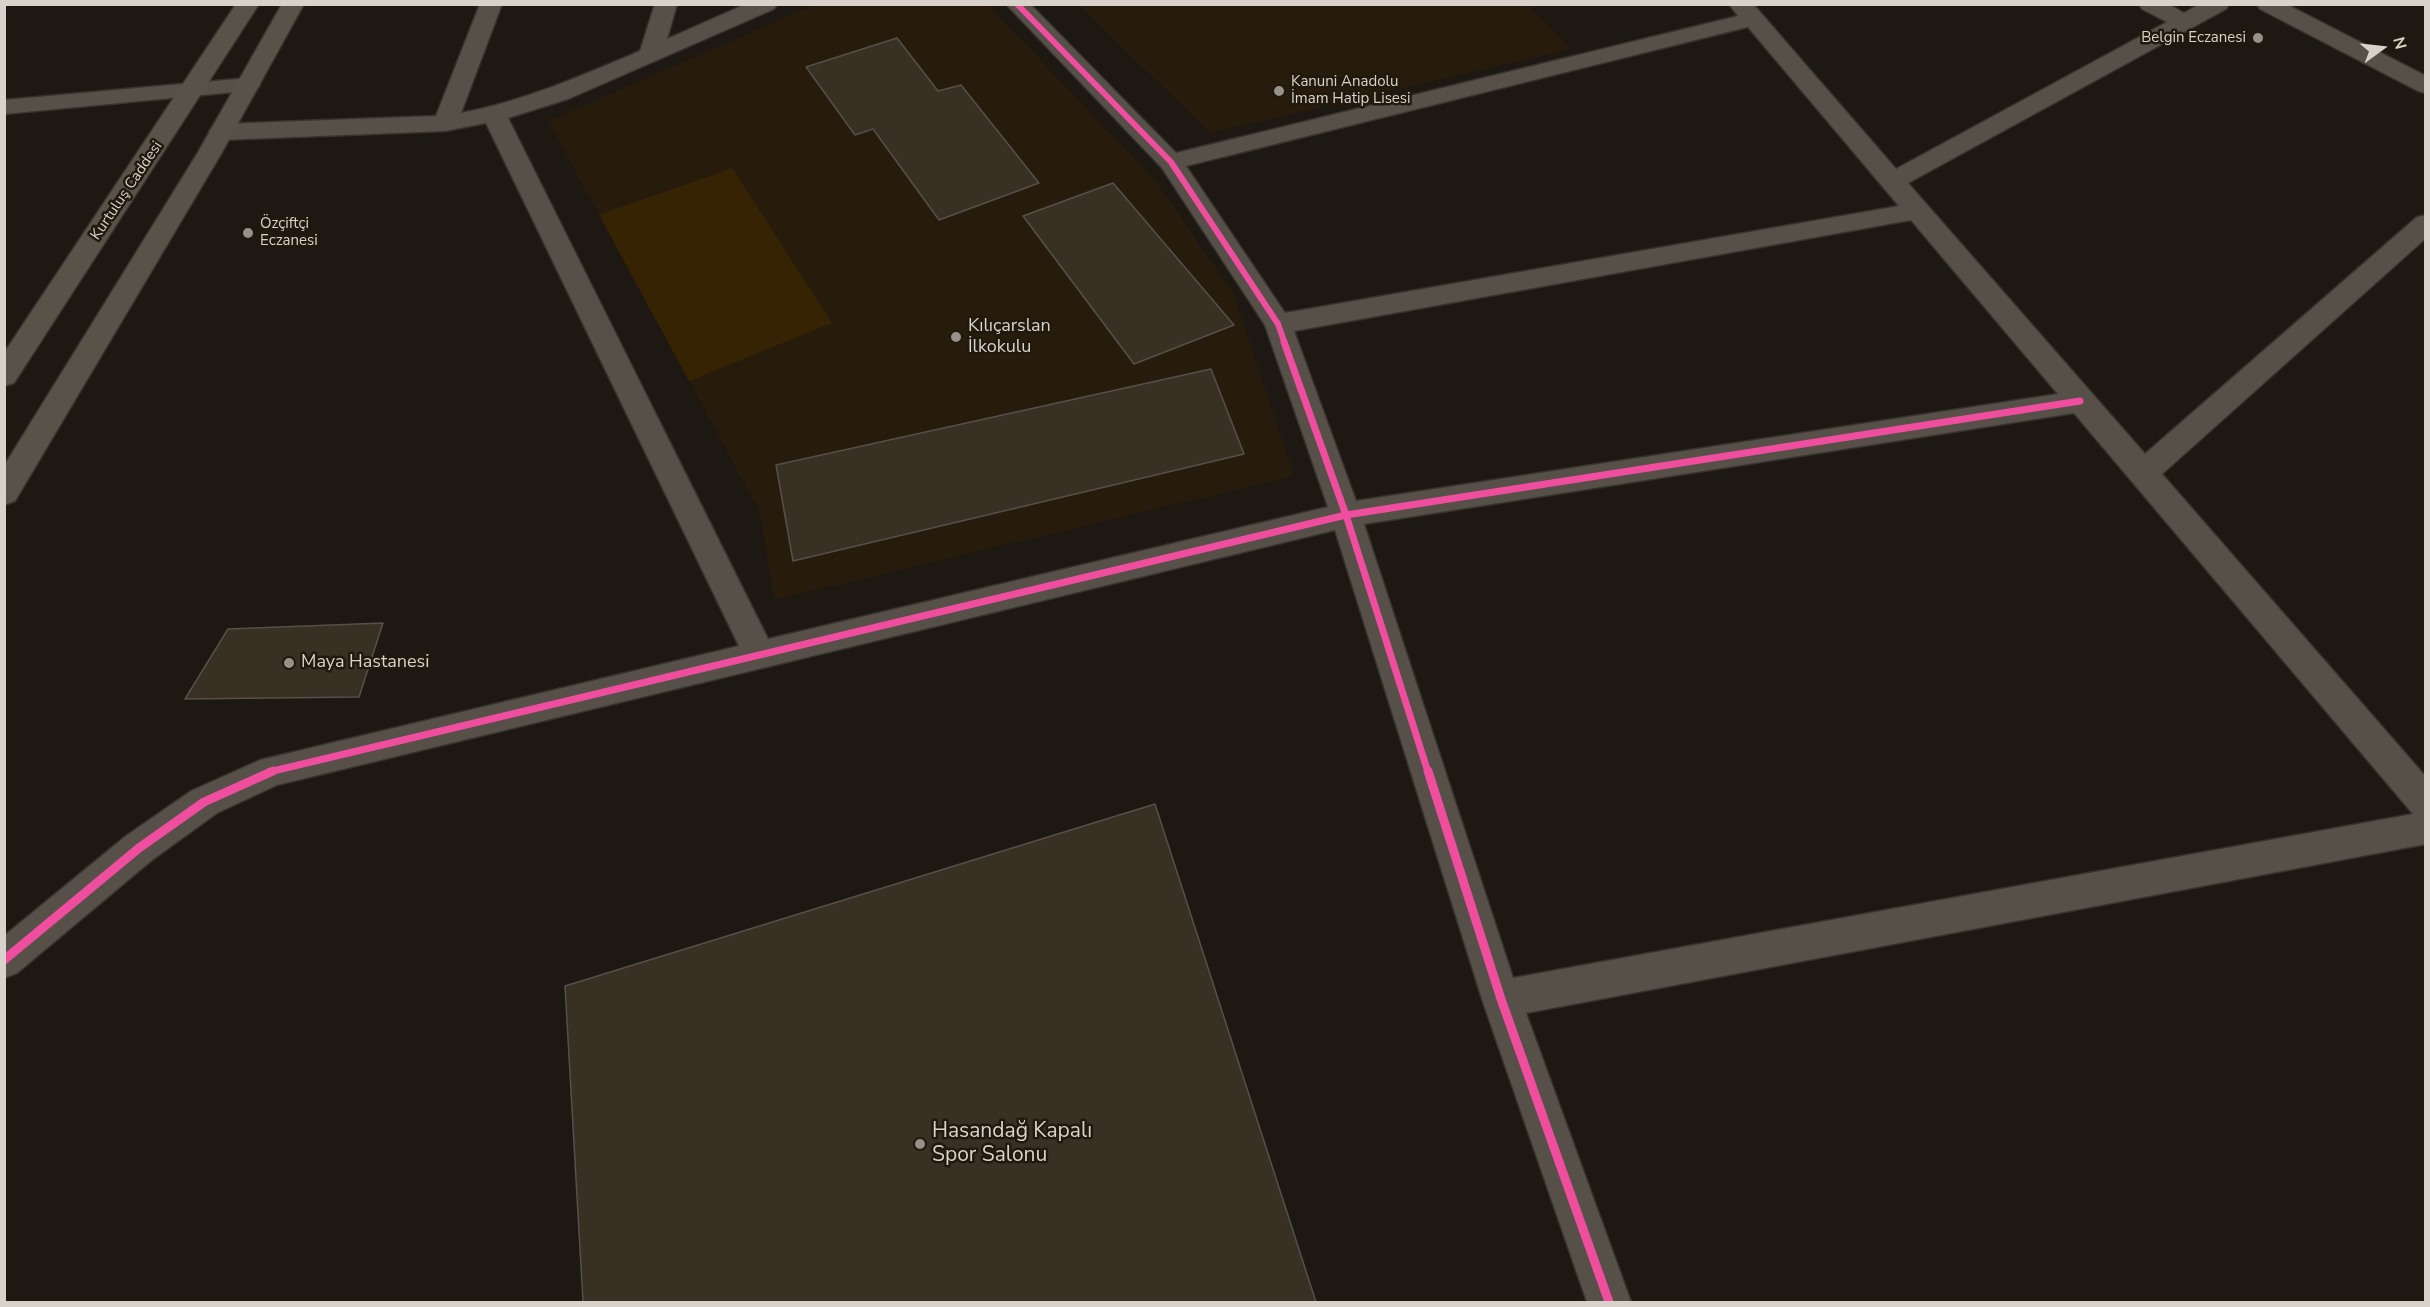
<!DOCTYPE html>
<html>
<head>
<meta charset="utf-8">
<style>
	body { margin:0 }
	#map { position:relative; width:2430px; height:1307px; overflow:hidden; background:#1d1812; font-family:"Nunito Sans",sans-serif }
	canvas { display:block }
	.frame { position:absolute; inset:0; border:6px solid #d8d2ca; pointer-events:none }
	.north { position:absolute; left:2352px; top:18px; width:60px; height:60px; -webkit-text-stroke:4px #21190d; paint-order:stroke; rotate:75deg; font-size:16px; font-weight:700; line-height:24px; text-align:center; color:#d8d2ca }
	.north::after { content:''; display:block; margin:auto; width:21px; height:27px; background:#d8d2ca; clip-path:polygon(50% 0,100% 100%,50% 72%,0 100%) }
</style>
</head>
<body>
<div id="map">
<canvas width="2430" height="1307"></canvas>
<div class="frame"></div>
<div class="north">N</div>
</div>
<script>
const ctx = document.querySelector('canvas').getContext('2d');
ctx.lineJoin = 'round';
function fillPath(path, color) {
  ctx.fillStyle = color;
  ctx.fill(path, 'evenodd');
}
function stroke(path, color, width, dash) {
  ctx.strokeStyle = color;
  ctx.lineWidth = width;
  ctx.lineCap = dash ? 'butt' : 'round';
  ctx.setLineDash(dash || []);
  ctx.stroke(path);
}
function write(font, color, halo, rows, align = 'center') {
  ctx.font = font + ' "Nunito Sans",sans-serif';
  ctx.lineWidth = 5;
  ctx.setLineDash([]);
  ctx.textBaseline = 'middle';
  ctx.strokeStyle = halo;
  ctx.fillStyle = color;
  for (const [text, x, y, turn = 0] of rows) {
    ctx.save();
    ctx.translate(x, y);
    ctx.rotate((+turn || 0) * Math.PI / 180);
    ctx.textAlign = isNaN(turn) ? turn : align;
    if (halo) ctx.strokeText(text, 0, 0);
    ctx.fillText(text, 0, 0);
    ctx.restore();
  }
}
fillPath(new Path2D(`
	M814,5H988L1156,181L1233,293L1294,476L774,600L760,512L548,121Z
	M1079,5H1528L1571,49L1210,133Z`), '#271c0c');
fillPath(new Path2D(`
	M732,168L832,323L689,381L599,215Z`), '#352303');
const building = new Path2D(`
	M897,38L938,91L961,85L1039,183L939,220L873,129L855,135L806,67Z
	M1113,183L1234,325L1134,364L1023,216Z
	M1211,369L1244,454L793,561L776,465Z
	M383,623L359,697L185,699L228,629Z
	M1155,804L1316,1302H583L565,986Z`);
fillPath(building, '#383023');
stroke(building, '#55504b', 1.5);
const street = new Path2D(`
	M480,4H502L461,113C524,101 581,76 640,51L655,4H677L667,39L746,4H777L774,9L568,99L508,118L768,639L1328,507L1265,325L1162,168L1006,4H1030L1176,153L1738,16L1729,4H1753L1896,169L2167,22L2142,9L2139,4H2168L2184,13L2200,4H2229L2226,9L1908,183L2145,454L2417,217L2426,215V238L2162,474L2426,777V844L1526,1013L1631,1302H1587L1482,999L1335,530L277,785L217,813L152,860L17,973L4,978V936L126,836L191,791L260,760L739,646L486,123L445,131L221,140L212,137L209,132L212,127L221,124L436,116ZM1748,27L1899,206L1285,313L1186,166ZM1911,220L2058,394L1356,501L1294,331ZM2074,413L2413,814L1513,978L1364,524Z
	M2257,4H2286L2426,76V93L2418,91L2260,9Z
	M248,78L256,80L260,85L256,90L4,114V100Z`);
const secondary = new Path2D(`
	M236,4H259L14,383L4,386V353Z
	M282,4H304L221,154L15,501L4,505V466L197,154Z`);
stroke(street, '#36322d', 3);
stroke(secondary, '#36322d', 3);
fillPath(street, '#565048');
fillPath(secondary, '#595248');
stroke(new Path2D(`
	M1017,4L1171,162L1278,324L1285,344`), '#ef4d9e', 6);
stroke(new Path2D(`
	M1284,342L1346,515L1428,772
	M269,772L1346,515L2080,401`), '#ef4d9e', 7);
stroke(new Path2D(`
	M1428,771L1501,999L1609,1302
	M4,960L139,848L204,802L273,771`), '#ef4d9e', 9);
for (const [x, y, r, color] of [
	[2258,38,6,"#97918a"],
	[1279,91,6,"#97918a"],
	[248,233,6,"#97918a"],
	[956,337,6,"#97918a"],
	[289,663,6,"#97918a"],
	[920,1144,6,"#97918a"]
]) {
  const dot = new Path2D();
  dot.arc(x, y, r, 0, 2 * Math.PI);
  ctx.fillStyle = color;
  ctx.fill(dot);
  stroke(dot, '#21190d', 2);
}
write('15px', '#d8d2ca', '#21190d', [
	["Belgin Eczanesi",2246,38,"right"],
	["Kanuni Anadolu",1291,82],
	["İmam Hatip Lisesi",1291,99],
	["Özçiftçi",260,224],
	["Eczanesi",260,241]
], 'left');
write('15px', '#d8d2ca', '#21190d', [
	["Kurtuluş Caddesi",127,191,-56]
]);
write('18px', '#d8d2ca', '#21190d', [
	["Kılıçarslan",968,327],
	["İlkokulu",968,348],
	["Maya Hastanesi",301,663]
], 'left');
write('21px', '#d8d2ca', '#21190d', [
	["Hasandağ Kapalı",932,1132],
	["Spor Salonu",932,1156]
], 'left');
</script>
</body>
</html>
